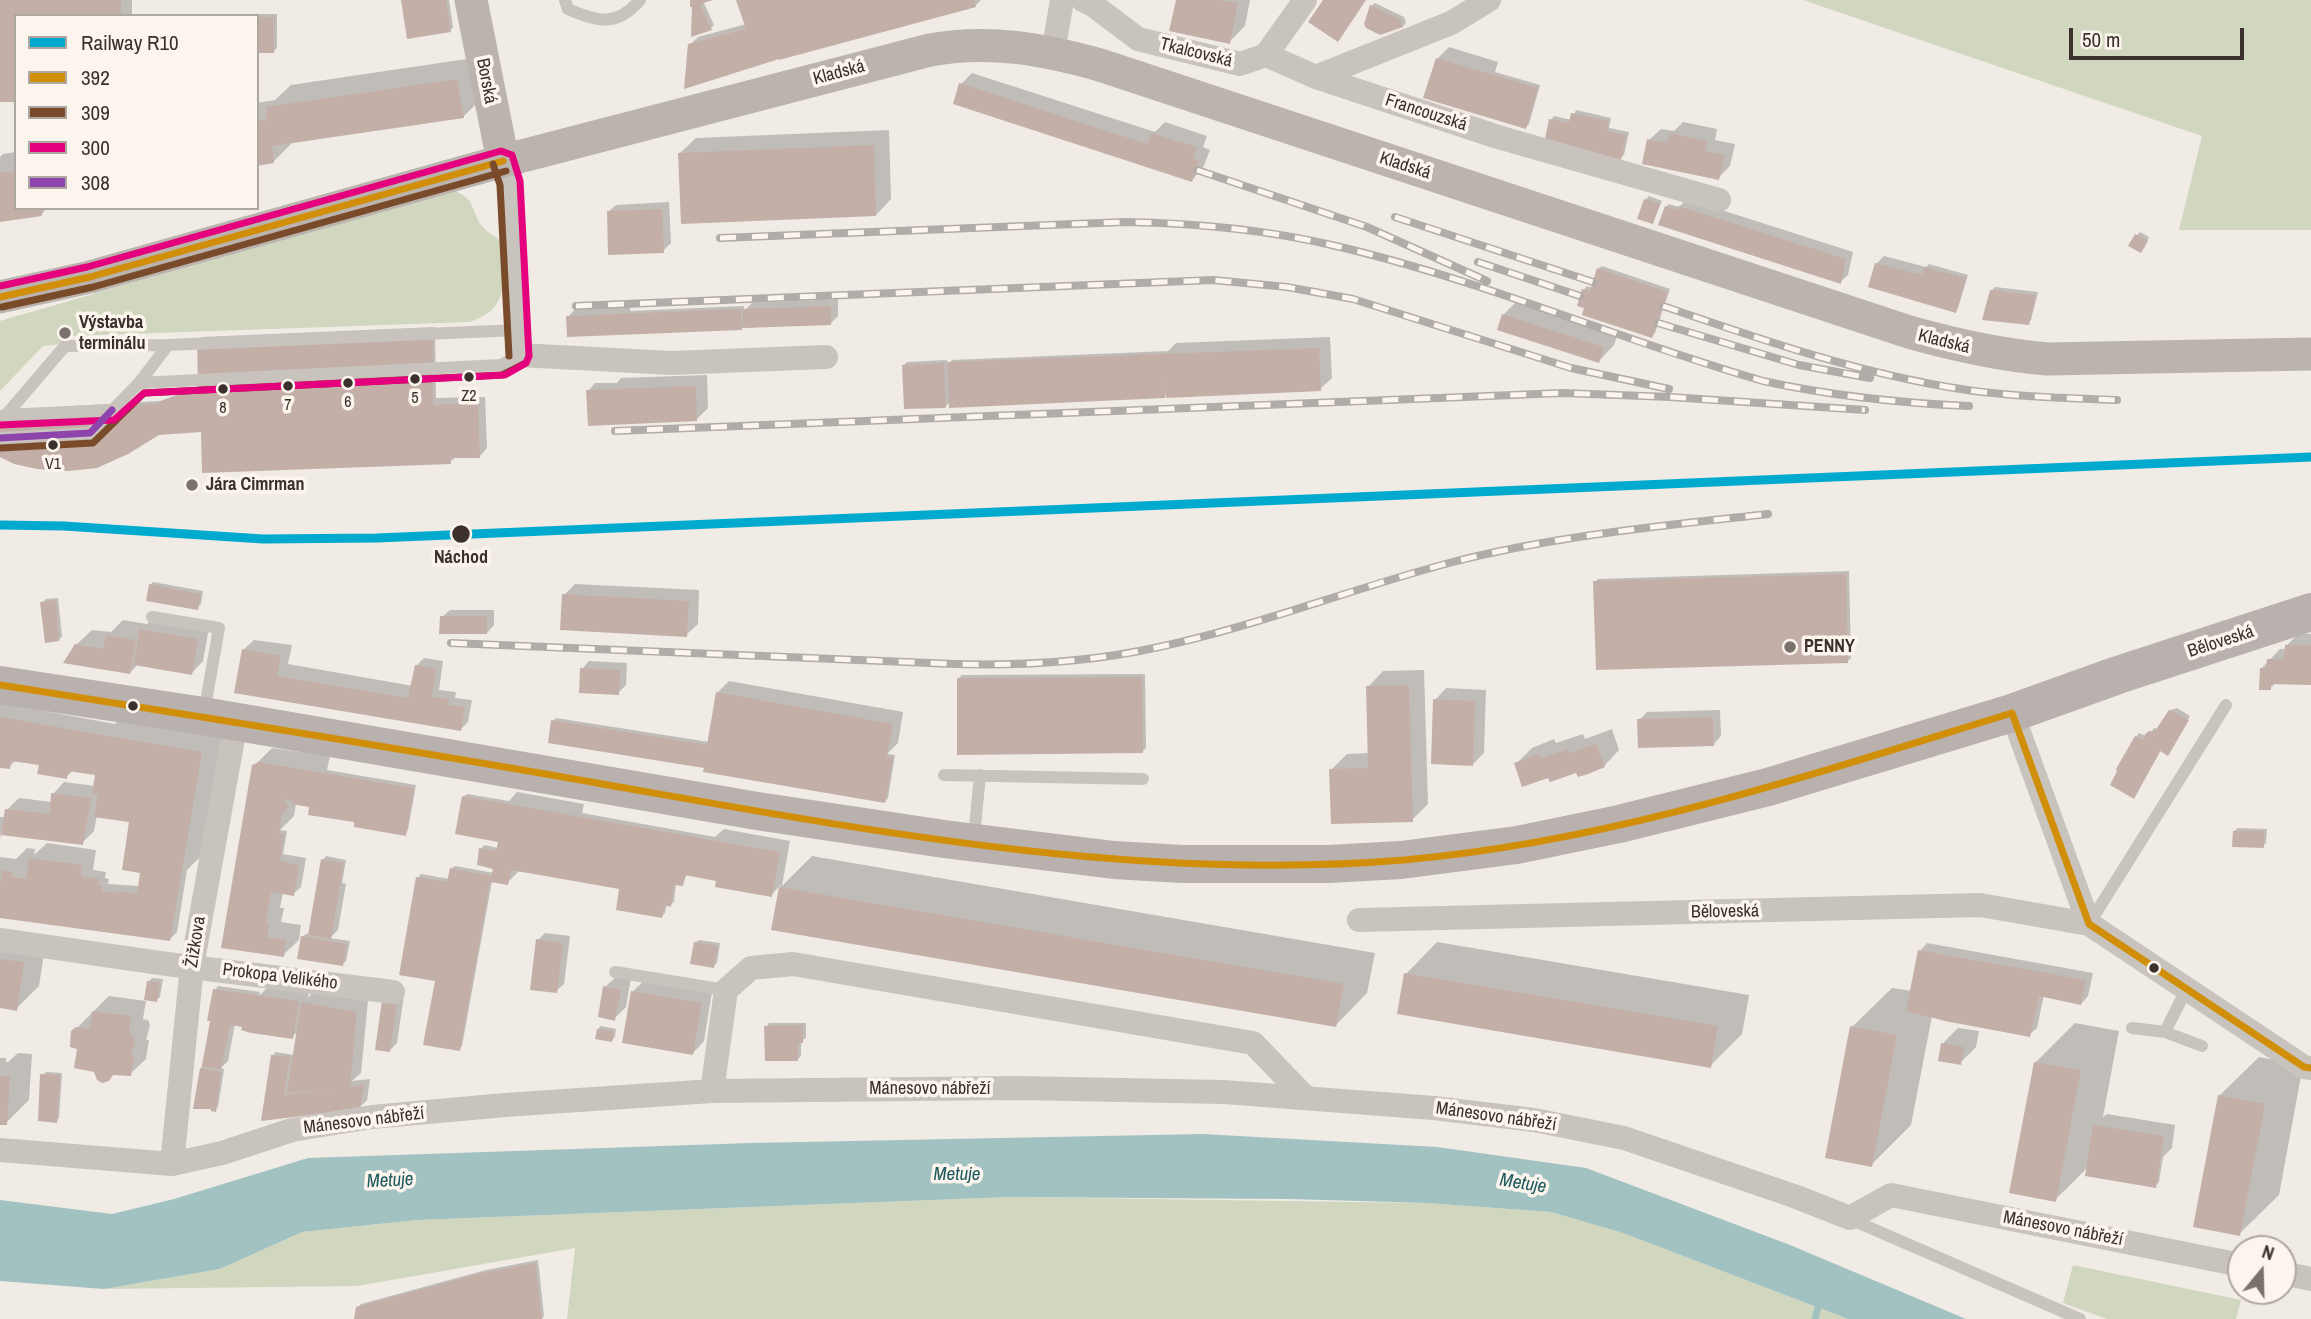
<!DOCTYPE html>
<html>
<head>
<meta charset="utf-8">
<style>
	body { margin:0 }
	#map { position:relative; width:2311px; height:1319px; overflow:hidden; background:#f0ebe5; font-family:"Archivo Narrow",sans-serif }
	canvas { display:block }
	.legend { position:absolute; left:14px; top:14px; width:245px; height:196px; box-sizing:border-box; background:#fbf5ee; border:2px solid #aea6a0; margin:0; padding:9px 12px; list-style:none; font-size:21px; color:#3b302b }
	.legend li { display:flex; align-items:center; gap:14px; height:35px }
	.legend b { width:35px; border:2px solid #aea6a0 }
	.north { position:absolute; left:2227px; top:1235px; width:70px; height:70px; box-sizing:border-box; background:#fbf5ee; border:2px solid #aea6a0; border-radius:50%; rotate:19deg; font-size:19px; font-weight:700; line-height:28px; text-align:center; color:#3b302b }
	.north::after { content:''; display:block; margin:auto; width:24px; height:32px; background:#7a716c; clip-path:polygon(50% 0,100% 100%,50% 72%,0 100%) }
	.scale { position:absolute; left:2069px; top:28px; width:175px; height:32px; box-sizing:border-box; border:4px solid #3b302b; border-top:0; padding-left:9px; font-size:21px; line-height:24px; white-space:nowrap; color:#3b302b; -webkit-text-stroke:5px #fbf5ee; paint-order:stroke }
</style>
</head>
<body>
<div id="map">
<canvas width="2311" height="1319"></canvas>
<ul class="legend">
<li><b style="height:9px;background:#00a9ce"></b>Railway R10</li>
<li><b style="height:9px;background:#d18e09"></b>392</li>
<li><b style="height:9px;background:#7a4b2a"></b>309</li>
<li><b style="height:9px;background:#e5007d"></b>300</li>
<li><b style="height:9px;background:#8e44ad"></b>308</li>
</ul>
<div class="north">N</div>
<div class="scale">50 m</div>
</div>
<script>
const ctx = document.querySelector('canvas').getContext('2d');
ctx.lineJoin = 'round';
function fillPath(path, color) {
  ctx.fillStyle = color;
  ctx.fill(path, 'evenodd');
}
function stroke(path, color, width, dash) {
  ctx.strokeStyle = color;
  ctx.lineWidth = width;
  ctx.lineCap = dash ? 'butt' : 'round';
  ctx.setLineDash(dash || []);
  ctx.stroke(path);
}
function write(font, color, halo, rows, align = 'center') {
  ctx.font = font + ' "Archivo Narrow",sans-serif';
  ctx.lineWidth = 7;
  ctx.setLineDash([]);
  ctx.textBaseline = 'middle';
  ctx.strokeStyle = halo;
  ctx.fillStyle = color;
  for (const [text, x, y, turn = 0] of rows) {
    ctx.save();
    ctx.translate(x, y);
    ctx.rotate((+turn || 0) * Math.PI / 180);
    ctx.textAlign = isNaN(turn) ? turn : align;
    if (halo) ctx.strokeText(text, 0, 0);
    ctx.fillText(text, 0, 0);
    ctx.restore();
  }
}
fillPath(new Path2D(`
	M1803,0H2311V230H2179L2202,136Z
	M452,190C475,198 470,207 481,225C485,231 494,236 500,240C503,277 513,309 469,322L71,336L63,344L43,346L0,391V321Z
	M1009,1197L1427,1203L1551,1212L1623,1233L1848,1319H567L575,1248L357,1286L104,1289L220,1269L302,1232L417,1220Z
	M2073,1265L2241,1300L2236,1319H2107L2063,1303Z`), '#d1d6bf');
fillPath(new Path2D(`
	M1202,1134L1437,1147L1586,1168L1790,1245L1966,1319H1848L1623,1233L1551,1212L1427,1203L1288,1199L1009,1197L417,1220L302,1232L220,1269L104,1289L0,1281V1200L112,1214L174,1199L308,1158L751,1143Z`), '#a1c2c1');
fillPath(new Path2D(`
	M0,0H132V16H16L0,100Z
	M403,0H449L453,27L450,31Z
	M692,0H708L703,1L714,25L711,28Z
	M738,0H981L975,6L690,45L698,37L746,24Z
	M1178,0H1250L1245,26L1229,42Z
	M1375,3L1404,17L1406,23L1403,26L1371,6Z
	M242,14H277V48L274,51H257V16H240Z
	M1449,47L1498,62L1495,72L1540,85L1529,124L1526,127L1426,97L1438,58Z
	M480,57L486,94L463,117L294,141L273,162L257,164V103L275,100L291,85Z
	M972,73L1155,132L1165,122L1207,136L1203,147L1210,150L1203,168L1192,180L961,84Z
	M1576,110L1611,118L1609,128L1629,132L1624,155L1620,158L1551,120L1554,116L1572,120Z
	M1683,122L1717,129L1715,140L1735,144L1730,166L1718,178L1649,140L1661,129L1674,131Z
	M889,130L891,199L876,215L680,153L696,138Z
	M16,152V208H47L41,215L0,221V157L3,154Z
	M1649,196L1662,201L1653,222L1645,200Z
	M1687,199L1853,252L1848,275L1840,282L1666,207L1669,204L1679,207Z
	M669,202L671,243L663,251L608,212L616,205Z
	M2140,232L2149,237L2144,248L2137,235Z
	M1884,256L1926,267L1929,264L1968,275L1958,308L1955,311L1876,264Z
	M1602,266L1670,289L1655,333L1652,336L1586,307L1584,290L1587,286L1593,288L1598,269Z
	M1995,287L2038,292L2031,320L2028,323L1992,290Z
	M838,299V316L831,323L741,328L568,317L575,309L630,307V311L744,306V311L752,303Z
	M1519,299L1619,331L1614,345L1599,361L1503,315Z
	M435,327L436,398L485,397L487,448L480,456L456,457L450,462L202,430L159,433L0,455V410L160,401L192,389L200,388L199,341L202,337Z
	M1330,337L1332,378L1320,389L1168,393L1164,397L950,402L945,407L904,365L907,362L947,360V365L952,360L1168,351L1176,343Z
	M707,375L708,408L696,420L588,391L595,383H617L621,378Z
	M1849,571L1851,658L1848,661L1595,582L1598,579Z
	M153,582L203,591L201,604L197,608L150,585Z
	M575,584L699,590L698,624L686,635L564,595Z
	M58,598L62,636L59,640L42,603L46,599Z
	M450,610H494V625L487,633L442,617Z
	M152,619L209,628L203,661L192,673L138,664L130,673L76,645L92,630L111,632L123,620L147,624Z
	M2298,634H2311V683H2276L2270,688L2261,669L2280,649H2286L2287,645Z
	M254,640L292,645L288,664L413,686L416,666L424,658L443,661L439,690L456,692L455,698L472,700L468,722L461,729L236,691L242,651Z
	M589,661L627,663L626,685L618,693L582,669Z
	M1424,670L1428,804L1412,820L1331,770L1347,754L1370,753L1368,687L1383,671Z
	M1145,674L1146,748L1142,752L958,679L962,675Z
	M729,681L903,712L898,743L887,754L895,755L888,798L885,802L705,767L553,721L556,718L709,742L717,693Z
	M1446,688L1486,690L1484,753L1472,765L1435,700Z
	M0,691L41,698L39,710L115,724L127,713L224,729L203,854L187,870L177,932L170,939L0,916V857L16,859L27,848L35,849L34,855L47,843L96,850L93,870L106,872L105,878L109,879L108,884L140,886L141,874L131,821L97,815L94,831L82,843L1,833L0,840V817H6L7,810L19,798L52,802L53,794L64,782L95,786L98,770H74L66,777L41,764L16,760L9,767L0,753Z
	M2177,708L2190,716L2171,750L2168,754L2161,750L2137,793L2136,737L2139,733L2148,737L2154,728L2159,729L2170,710Z
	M1720,710L1721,736L1714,744L1639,720L1647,712Z
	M1612,729L1619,750L1604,766L1550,775L1516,764L1532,748L1554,739L1556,743L1583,734L1585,739Z
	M272,748L330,756L327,770L416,785L408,830L405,834L356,821L311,805L296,803L294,816L280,830L287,831L283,854L306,858L301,887L293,894L283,892L280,908H284L281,922L301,925L299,940L283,955L223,946L254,766Z
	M517,792L584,804L582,813L715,837L724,829L790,841L782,886L812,856L1375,953L1367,993L1336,1025L773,929L781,885L771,895L718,879L687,874L683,884L676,883L674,902L670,905L667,904L665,913L662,916L621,887L519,871L507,883L492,881L462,1046L459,1049L437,979L418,878L421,874L449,879L451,869L455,866L494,873L495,867L481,849L484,845L498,848L500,836L463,797L467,794L509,801Z
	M2238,828L2267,829L2266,843L2263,846L2234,831Z
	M326,856L346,860L342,883L346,884L338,930L330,938L350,941L346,961L343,964L302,937L306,934H310L323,860Z
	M545,933L570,936L564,984L556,991L538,940Z
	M0,934L46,940L39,986L16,1009L0,997Z
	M699,940L720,943L717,963L713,966L695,943Z
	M1437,942L1749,995L1742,1034L1710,1066L1406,974Z
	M1927,943L2093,973L2088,996L2081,1004L2044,995L2037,1028L2029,1035L1932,1016L1911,1125L1871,1165L1852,1027L1892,988L1912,991L1920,951Z
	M617,976L631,978L626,1007L614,1019L605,987Z
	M152,978L163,979L160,997L156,1000L149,981Z
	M644,981L712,992L704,1041L693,1053L632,992Z
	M270,985L309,990L308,998L314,991L368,1001L361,1073L352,1081L370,1079L367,1100L359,1108L283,1117L273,1055L276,1052L294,1055L298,1031L292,1037L235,1024L228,1061L221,1068L224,1069L218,1107L215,1110L201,1069L212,1020L215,990L218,986L260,992L259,996Z
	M404,995L397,1043L390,1050L384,1001Z
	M109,996L146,1001L143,1019L148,1020L150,1025L146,1040H149L146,1059L130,1074L79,1048L73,1032Z
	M769,1023H806V1038L801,1041V1056L798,1059L766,1027Z
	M2075,1023L2119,1031L2103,1117L2107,1114L2175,1125L2172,1148L2163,1157L2159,1182L2156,1186L2089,1166L2055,1200L2035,1063Z
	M601,1026L616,1029L615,1037L612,1040L598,1029Z
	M1958,1028L1979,1031L1976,1047L1960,1063L1943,1043Z
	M18,1053L32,1054L29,1100L6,1123H0V1058H6V1062H8Z
	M2259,1057L2303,1065L2279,1195L2239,1234L2219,1096Z
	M46,1072L62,1073L59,1118L56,1121L42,1075Z
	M538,1260L544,1316L542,1319H356L357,1308L361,1304L486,1270Z`), '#0003');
stroke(new Path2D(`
	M1815,1319L1820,1299`), '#a1c2c1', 7);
fillPath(new Path2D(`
	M0,0H121V16H16V102H0Z
	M401,0H446L451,32L407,39Z
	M690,0H713L700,4L712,30L691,37L692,7H690Z
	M736,0H974L976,7L779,60V59L684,89L688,44L746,29Z
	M1176,0H1219L1238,3L1230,44L1169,31Z
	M1323,0H1366L1338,42L1308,22Z
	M1370,5L1401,20L1403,27L1380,35L1366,28L1364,24Z
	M257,17H275L274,53H257Z
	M1436,58L1538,88L1526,129L1423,98Z
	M457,79L464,118L272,146L274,163L257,166V121L267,120L266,107Z
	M959,83L1147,144L1151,133L1197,147L1193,159L1199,161L1192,182L953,104Z
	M1571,113L1609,121L1607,131L1626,135L1621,160L1544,144L1549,119L1569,123Z
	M1670,133L1707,141L1705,151L1725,155L1719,180L1642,164L1647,139L1667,143Z
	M874,145L876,216L681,224L678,153Z
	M16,171V208H41L42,216L0,222V173Z
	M1644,199L1660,204L1653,224L1637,219Z
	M1665,206L1677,210L1678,206L1846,259L1841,284L1658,225Z
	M662,209L664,253L608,255L607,211Z
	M2135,234L2148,241L2141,253L2128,246Z
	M1875,263L1922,275L1924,267L1966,278L1956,313L1868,287Z
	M1597,268L1668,292L1652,338L1582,315L1584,308L1577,306L1582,289L1590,291Z
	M1990,290L2036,295L2029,325L1982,320Z
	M831,306V325L743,328V309Z
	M741,309L742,330L567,337L566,316Z
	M1502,314L1604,347L1599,363L1497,330Z
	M433,330V405L478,403L480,458H450L451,464L202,473L201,432L159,435L128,454L97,468L68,471L37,469L14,464L0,457V412L155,404L188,391H198L197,340Z
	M1319,348L1321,391L1166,398L1165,380V398L949,408L947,362Z
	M944,363L946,408L904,409L902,365Z
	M696,386L697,421L588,426L586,390Z
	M1846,574L1848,663L1596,670L1593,581Z
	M149,584L201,594L198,610L146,601Z
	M562,594L689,601L687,637L560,630Z
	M56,600L59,641L45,643L40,602Z
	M440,616H487V634H439Z
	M139,629L198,639L192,675L134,665Z
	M106,635L136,640L130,674L63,663L75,644L103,649Z
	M2285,645H2311V685L2271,684V690H2259L2260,668H2266L2267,659H2284Z
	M242,649L281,656L277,676L408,698L415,665L436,668L432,697L449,699L448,705L465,707L461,731L234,693Z
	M580,668L620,670L619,695L579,693Z
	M1142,677L1143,753L957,755V678Z
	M1409,685L1413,822L1331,824L1329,769L1368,768L1366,686Z
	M716,692L893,724L887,757L893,758L885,803L703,772L704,768L548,743L551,720L707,745Z
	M1433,699L1475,701L1473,766L1431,764Z
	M2169,710L2189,720L2168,756L2160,751L2134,799L2110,785L2117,771L2116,769L2135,736L2144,740L2145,734L2149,731H2155Z
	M0,717L202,752L170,941L0,918V882L3,870L13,872L12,877L26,879L29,858L82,865L81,876L100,879L98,885L102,886V891L119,893V891L137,894L140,873L122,870L129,822L94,817L98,795L92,794L95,775L68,771L67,779L37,774L39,765L11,761L10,769L0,768Z
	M1713,717L1714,746L1638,748L1637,719Z
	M1596,744L1605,767L1588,774L1578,777L1576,773L1550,782L1548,778L1522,787L1514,763L1539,754L1540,758L1568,749L1569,753Z
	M259,762L414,788L406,836L354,827V822L308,815L309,807L291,804L292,801L285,799L284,802L288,804L286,812L282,813L279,833L284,834L280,861L299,865L294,896L271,892L266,923L269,924L267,937L286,940L284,957L221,948L252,765Z
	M51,793L91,798L83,845L1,835L5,809L50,814Z
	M462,796L780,852L772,897L715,887L716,881L685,875L683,886L674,885L671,907L665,905L662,918L616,910L619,889L511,870L508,885L490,882L460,1051L423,1045L435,981L399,975L416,877L447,882L450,868L491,876L493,869L477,865L479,848L496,851L498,842L455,834Z
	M2233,831H2264V848L2232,847Z
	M321,859L344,863L331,939L308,935Z
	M779,887L1344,984L1336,1027L771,930Z
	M301,936L347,944L343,966L297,959Z
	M536,939L563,943L557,993L530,990Z
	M694,942L718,946L714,968L690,964Z
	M1918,950L2086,980L2081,1005L2039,996L2030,1037L1945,1021L1906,1011Z
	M0,959L24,962L17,1011L0,1008Z
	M1404,973L1718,1026L1711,1068L1397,1014Z
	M147,981L160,982L157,1002L144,1000Z
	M603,986L621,990L615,1021L598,1017Z
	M213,989L299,1001L293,1039L251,1033L241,1030L242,1027L230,1025L221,1070L202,1066L210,1021H207Z
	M631,991L702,1003L693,1055L622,1043Z
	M382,1000L397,1002L390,1052L375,1050Z
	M301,1002L357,1012L350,1087L364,1085L360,1109L261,1121L271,1055L290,1057L284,1095L332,1089L287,1093Z
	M92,1011L131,1016L129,1034L133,1035L135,1042L131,1055L134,1056L131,1076L113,1075L109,1081L102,1083L97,1080L94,1072L74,1068L77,1049L70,1047L71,1031L76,1027L90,1029Z
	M803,1025V1043H798V1061H765L764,1026Z
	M1850,1026L1897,1035L1872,1167L1825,1158Z
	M597,1029L614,1031L612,1042L595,1039Z
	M1941,1043L1964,1047L1961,1065L1938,1061Z
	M2034,1062L2081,1070L2056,1202L2009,1193Z
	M200,1068L221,1072L216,1112L211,1111V1109H193Z
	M40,1074L60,1075L57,1123L38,1121Z
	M0,1076H10L7,1125H0Z
	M2218,1095L2265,1104L2240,1236L2193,1227Z
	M2093,1125L2164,1136L2156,1188L2085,1176Z
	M535,1263L542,1319H354L356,1307L482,1273Z`), '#c3afa7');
stroke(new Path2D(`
	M565,0L568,9C597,22 617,27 640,0
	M139,383L501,365L519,355
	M4,415L112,410
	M6,415L65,346L168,345
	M0,438L90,433L139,383L168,345L518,330
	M152,617L219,628L204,713
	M944,775L1143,779
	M974,837L980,775
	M2089,924L2226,705
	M615,972L726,990
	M2132,1028L2165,1032L2187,988
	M2165,1032L2202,1046
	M1850,1219L2080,1319`), '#c9c3be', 12);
stroke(new Path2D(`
	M1083,0L1093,5L1138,39L1240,64L1266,55L1316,77L1498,137L1719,200
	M1053,53L1062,0
	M1266,55L1305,0
	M1316,77L1451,23L1489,0
	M503,161L510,183L519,355L672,363L826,357
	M2012,713L2089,924
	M1359,920L1980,905L2089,924L2304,1067L2311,1068
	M0,940L167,964L393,992
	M712,1091L726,990L751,968L793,964L1253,1043L1306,1098
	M0,1150L172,1164L222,1153L292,1130L372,1117L505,1105L712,1091L1017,1088L1224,1092L1434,1108L1534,1120L1624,1138L1794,1196L1850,1218L1891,1195L2241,1265
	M172,1164L192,966L236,722
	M2283,1273L2311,1279`), '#c9c3be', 24);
stroke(new Path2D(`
	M471,0L503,161
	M0,297L90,277L503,161L930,50C988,39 1043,49 1100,65L1909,332C1955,345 2000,355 2047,359L2311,354`), '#bab3ae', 33);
stroke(new Path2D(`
	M0,685L203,716L757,811L944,839L1114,860L1182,864H1329L1401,860L1517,845L1619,824L1768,787L2012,713L2118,675L2311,612`), '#b8b1ad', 38);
const rail = new Path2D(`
	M1197,170L1367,227L1487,281
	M1395,217L1593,282
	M720,238L1125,222C1195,223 1268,230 1336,246C1482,280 1620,340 1763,381C1832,396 1899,403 1969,406
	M1478,262L1580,296
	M576,306L1213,280L1287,287L1353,299L1571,368L1669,389
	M1663,306C1762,340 1864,375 1967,390C2017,397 2067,398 2117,400
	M1658,323L1799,365L1870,378
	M615,431L1563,393L1670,397L1865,410
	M451,643L954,664C1023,666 1091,662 1159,647C1257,626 1351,589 1449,563C1553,536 1661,526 1768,514`);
stroke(rail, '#b1aca8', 8);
stroke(rail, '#fbf5ee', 5, [16]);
stroke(new Path2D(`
	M0,297L90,277L503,161
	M0,685C203,717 406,749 608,785C870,831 1137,882 1404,860C1612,842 1813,774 2012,713L2089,924L2304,1067L2311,1068`), '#d18e09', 7);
stroke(new Path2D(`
	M493,164L500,185L509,356
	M2,307L93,287L506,171
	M1,448L93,443L144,393L502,375L524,364`), '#7a4b2a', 7);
stroke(new Path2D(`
	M0,286L87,267L501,151L512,155L520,181L529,356L526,363L505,375L144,393L114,420L0,425`), '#e5007d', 7);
stroke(new Path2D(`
	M0,438L90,433L112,410`), '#8e44ad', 7);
stroke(new Path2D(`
	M0,525L64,526L263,539L377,538L2311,457`), '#00a9ce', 9);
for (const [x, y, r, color] of [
	[65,333,7,"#7a716c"],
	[469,377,6,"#3b302b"],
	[415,379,6,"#3b302b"],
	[348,383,6,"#3b302b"],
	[288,386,6,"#3b302b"],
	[223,389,6,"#3b302b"],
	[53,445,6,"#3b302b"],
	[192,485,7,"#7a716c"],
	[461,534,10,"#3b302b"],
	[1790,647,7,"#7a716c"],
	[133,706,6,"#3b302b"],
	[2154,968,6,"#3b302b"]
]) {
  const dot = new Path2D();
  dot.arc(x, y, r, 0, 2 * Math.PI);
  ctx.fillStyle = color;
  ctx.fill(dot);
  stroke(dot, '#fbf5ee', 2.5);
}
write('16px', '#3b302b', '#fbf5ee', [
	["Z2",469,397],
	["5",415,399],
	["6",348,403],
	["7",288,406],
	["8",223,409],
	["V1",53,465]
]);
write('18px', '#3b302b', '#fbf5ee', [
	["Tkalcovská",1196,53,14],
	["Kladská",839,73,-15],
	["Borská",486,81,79],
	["Francouzská",1426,113,18],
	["Kladská",1405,166,18],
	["Kladská",1944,342,14],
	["Běloveská",2221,642,-18],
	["Běloveská",1725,912,-1],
	["Žižkova",196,942,-81],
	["Prokopa Velikého",280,977,7],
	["Mánesovo nábřeží",930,1089],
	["Mánesovo nábřeží",1496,1117,8],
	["Mánesovo nábřeží",364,1121,-7],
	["Mánesovo nábřeží",2063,1229,11]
]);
write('bold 18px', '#3b302b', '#fbf5ee', [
	["Výstavba",79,323],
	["terminálu",79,344],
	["Jára Cimrman",206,485],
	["PENNY",1804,647]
], 'left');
write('bold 18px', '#3b302b', '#fbf5ee', [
	["Náchod",461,558]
]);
write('italic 19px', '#1f5a5e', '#fbf5ee', [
	["Metuje",957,1175],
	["Metuje",390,1181,-3],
	["Metuje",1523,1184,9]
]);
</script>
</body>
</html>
